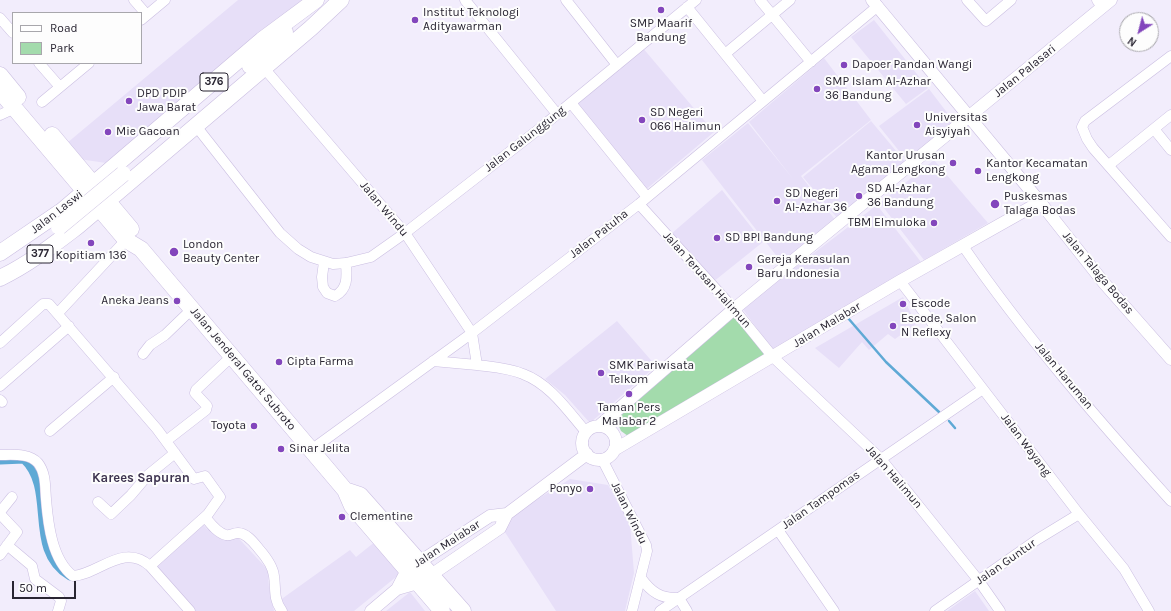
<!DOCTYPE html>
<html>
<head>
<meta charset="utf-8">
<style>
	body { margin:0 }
	#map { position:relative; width:1171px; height:611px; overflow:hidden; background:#f2edfc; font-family:Karla,sans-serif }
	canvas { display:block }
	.legend { position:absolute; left:12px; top:12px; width:130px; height:52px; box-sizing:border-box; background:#fdfdfd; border:1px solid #a8a7ac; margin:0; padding:5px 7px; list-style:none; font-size:12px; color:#292532 }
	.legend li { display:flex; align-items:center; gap:8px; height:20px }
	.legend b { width:20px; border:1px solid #a8a7ac }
	.north { position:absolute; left:1119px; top:12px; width:40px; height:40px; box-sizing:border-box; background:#fdfdfd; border:1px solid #a8a7ac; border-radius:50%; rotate:216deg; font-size:11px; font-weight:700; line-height:16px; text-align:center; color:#292532 }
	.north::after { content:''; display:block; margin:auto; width:14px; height:18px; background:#8346bc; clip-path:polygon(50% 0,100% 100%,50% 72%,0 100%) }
	.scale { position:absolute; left:12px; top:581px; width:64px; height:18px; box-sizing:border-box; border:2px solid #292532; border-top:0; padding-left:5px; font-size:12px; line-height:14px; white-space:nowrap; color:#292532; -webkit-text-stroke:3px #fdfdfd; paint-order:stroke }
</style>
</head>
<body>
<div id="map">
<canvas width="1171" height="611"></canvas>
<ul class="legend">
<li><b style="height:5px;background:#fff"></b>Road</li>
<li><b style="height:11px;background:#a3dbac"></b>Park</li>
</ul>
<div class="north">N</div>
<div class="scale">50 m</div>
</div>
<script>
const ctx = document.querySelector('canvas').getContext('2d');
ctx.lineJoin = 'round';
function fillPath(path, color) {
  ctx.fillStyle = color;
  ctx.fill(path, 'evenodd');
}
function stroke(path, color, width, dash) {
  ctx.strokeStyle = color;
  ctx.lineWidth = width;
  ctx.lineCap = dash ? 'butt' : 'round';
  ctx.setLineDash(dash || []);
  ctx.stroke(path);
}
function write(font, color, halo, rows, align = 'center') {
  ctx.font = font + ' Karla,sans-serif';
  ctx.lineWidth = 4;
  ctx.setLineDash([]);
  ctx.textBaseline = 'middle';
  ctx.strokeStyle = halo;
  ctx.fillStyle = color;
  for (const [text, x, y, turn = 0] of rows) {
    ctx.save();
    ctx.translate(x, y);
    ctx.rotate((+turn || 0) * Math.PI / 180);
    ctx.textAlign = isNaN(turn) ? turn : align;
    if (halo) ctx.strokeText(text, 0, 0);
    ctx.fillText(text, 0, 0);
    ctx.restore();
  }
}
fillPath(new Path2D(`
	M238,0H302L106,163L79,159L67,143Z
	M874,20L928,88L906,104L851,37Z
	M642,47L714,132L643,192L570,107Z
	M824,58L871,120L801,176L836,221L782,263L702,160L748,123L793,179L749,122Z
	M929,89L955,123L908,162L879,126Z
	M871,121L907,164L838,219L803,177Z
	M934,160L988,223L924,260L880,203Z
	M722,190L763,242L713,282L671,234Z
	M877,205L921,262L774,352L742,308Z
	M903,297L916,324L895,339L888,334L869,350L862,342L839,368L815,348Z
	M617,321L656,366L590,423L565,395L545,379Z
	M570,479L608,485L630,524L634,573L625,611H556L499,523Z
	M199,520L207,529L220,534L232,531L268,570L269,588L274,611H191L152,565Z
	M376,541L401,573L354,611H278L276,603L350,550L356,557Z
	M975,591L989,611H947Z
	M410,592L425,611H386Z`), '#e7dff8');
fillPath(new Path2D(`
	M734,314L767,357L628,436L621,431L616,419Z`), '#a3dbac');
stroke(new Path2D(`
	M848,318L886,362L939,412
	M949,421L955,428`), '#5fa9d5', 2.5);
stroke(new Path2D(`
	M0,460L24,459C57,490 26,550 70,576`), '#5fa9d5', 9);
const minor = new Path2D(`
	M134,0L147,15
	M465,0L557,114
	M566,0L617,65
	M760,0L811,62
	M967,0L986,21L1011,0
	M1097,0L1102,7
	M687,7L763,101
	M0,18L13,33
	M141,20L165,0
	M725,54L790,0
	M1171,56L1085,121L1082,127L1087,139L1093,148L1171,237
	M39,63L60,87
	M264,68L405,233L472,333L477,365C492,367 509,368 523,374C550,384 568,411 586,432
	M42,102L89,63
	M571,103L647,197
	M0,115L15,108
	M196,126L280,233L298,249L311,257L333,264L346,263L371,257L405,233L539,129L696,0
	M1154,129L1171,150
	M1109,165L1171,115
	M639,204L734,309L773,357L881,459L979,581L1000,611
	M963,246C1025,336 1098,420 1171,501
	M324,262L322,277L323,287L327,293L335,296C348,289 347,277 346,263
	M900,281L1079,514L1124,569L1149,611
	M58,313L126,240
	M0,343L43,304H49L157,429L194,479L205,476L220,497L208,514L150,566C123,542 98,575 73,576C52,560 48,524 46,499C45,487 46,473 38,463C29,453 13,455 0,455
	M143,354L150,345L165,335L192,309
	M433,361L477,365
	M0,386L69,326
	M0,400L2,402
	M50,431L114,377
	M166,441L206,410L207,406L195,393L196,390L232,356
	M311,450L472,333L639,204L878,6
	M602,459L646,545L647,551L632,611
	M98,502L111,514L131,495L148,475L175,453
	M0,512L12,497
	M0,514L17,532L0,555
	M205,517C210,523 217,533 226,535C230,536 233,533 238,533C247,533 254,543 259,549C266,557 273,566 274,576C276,589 273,599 282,611
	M778,530L834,611
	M7,545L32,566L35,579L59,597L61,601L58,611
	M150,566L190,611
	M641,578C651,592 661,599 679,598L687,611
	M660,611L983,389
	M935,611L1038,539L1079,514`);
const tertiary = new Path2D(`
	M872,0L1040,202L1104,283L1171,359
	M599,426L734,309L1111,0
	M582 443a17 17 0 1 1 34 0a17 17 0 1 1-34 0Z
	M614,450L900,281L1040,202
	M397,589L418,583L431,575L500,528L507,514L587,454
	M371,611L397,589L407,570L490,516L507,514`);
const primary = new Path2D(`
	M250,66L285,32
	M0,75L18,97
	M0,91L126,240L141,249L345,490L352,506L442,611
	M52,135L131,229
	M0,253L63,210L262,40L316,0
	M0,278C29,264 53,245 78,226L311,28L341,0
	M345,490L360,495L463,611`);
stroke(minor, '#cabee1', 11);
stroke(tertiary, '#cabee1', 13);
stroke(primary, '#cabee1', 17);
stroke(minor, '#fff', 10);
stroke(tertiary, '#fff', 12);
stroke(primary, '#fff', 16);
const primaryBridge = new Path2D(`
	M59,227L123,174`);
stroke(primaryBridge, '#cabee1', 17, []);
stroke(primaryBridge, '#fff', 16);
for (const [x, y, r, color] of [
	[661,10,4,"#8346bc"],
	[415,20,4,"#8346bc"],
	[844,65,4,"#8346bc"],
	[817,89,4,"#8346bc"],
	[129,101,4,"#8346bc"],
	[642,120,4,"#8346bc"],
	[917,125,4,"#8346bc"],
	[108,132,4,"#8346bc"],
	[953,163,4,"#8346bc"],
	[978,171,4,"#8346bc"],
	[859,196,4,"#8346bc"],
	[777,201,4,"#8346bc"],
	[995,204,5,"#8346bc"],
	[934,223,4,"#8346bc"],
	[717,238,4,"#8346bc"],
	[91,243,4,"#8346bc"],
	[174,252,5,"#8346bc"],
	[749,267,4,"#8346bc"],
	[177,301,4,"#8346bc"],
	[903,304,4,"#8346bc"],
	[893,326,4,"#8346bc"],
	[279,362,4,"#8346bc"],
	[601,373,4,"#8346bc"],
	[629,394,4,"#8346bc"],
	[254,426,4,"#8346bc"],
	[281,449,4,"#8346bc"],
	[590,489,4,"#8346bc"],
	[342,517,4,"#8346bc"]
]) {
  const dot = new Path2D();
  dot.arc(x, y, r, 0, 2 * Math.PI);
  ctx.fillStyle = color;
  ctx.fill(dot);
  stroke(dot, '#fdfdfd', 1.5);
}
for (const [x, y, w] of [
	[214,82,28],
	[40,254,26]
]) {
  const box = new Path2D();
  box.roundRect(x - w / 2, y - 9, w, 18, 3);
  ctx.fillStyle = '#fdfdfd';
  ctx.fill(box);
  stroke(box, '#292532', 1);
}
write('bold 11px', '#292532', null, [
	["376",214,82],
	["377",40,254]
]);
write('12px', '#292532', '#fdfdfd', [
	["Institut Teknologi",423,13],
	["Adityawarman",423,27],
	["SMP Maarif",661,24,"center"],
	["Bandung",661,38,"center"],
	["Dapoer Pandan Wangi",852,65],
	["SMP Islam Al-Azhar",825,82],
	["36 Bandung",825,96],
	["DPD PDIP",137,94],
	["Jawa Barat",137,108],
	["SD Negeri",650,113],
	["066 Halimun",650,127],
	["Universitas",925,118],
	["Aisyiyah",925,132],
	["Mie Gacoan",116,132],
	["Kantor Urusan",945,156,"right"],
	["Agama Lengkong",945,170,"right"],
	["Kantor Kecamatan",986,164],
	["Lengkong",986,178],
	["SD Al-Azhar",867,189],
	["36 Bandung",867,203],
	["SD Negeri",785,194],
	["Al-Azhar 36",785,208],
	["Puskesmas",1004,197],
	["Talaga Bodas",1004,211],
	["TBM Elmuloka",926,223,"right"],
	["SD BPI Bandung",725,238],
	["London",183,245],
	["Beauty Center",183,259],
	["Kopitiam 136",91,256,"center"],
	["Gereja Kerasulan",757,260],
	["Baru Indonesia",757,274],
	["Aneka Jeans",169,301,"right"],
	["Escode",911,304],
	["Escode, Salon",901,319],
	["N Reflexy",901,333],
	["Cipta Farma",287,362],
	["SMK Pariwisata",609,366],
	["Telkom",609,380],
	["Taman Pers",629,408,"center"],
	["Malabar 2",629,422,"center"],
	["Toyota",246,426,"right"],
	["Sinar Jelita",289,449],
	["Ponyo",582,489,"right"],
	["Clementine",350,517]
], 'left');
write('12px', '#292532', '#fdfdfd', [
	["Jalan Palasari",1025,71,-39],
	["Jalan Galunggung",525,139,-38],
	["Jalan Windu",384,209,50],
	["Jalan Laswi",57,212,-38],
	["Jalan Patuha",599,234,-38],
	["Jalan Talaga Bodas",1098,273,50],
	["Jalan Terusan Halimun",707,280,48],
	["Jalan Malabar",827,325,-31],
	["Jalan Jenderal Gatot Subroto",243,369,50],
	["Jalan Haruman",1064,376,50],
	["Jalan Wayang",1026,445,53],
	["Jalan Halimun",894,477,49],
	["Jalan Tampomas",821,500,-35],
	["Jalan Windu",629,513,64],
	["Jalan Malabar",447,544,-33],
	["Jalan Guntur",1006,562,-35]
]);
write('bold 13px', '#3e3450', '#fdfdfd', [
	["Karees Sapuran",141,478]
]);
</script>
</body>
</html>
